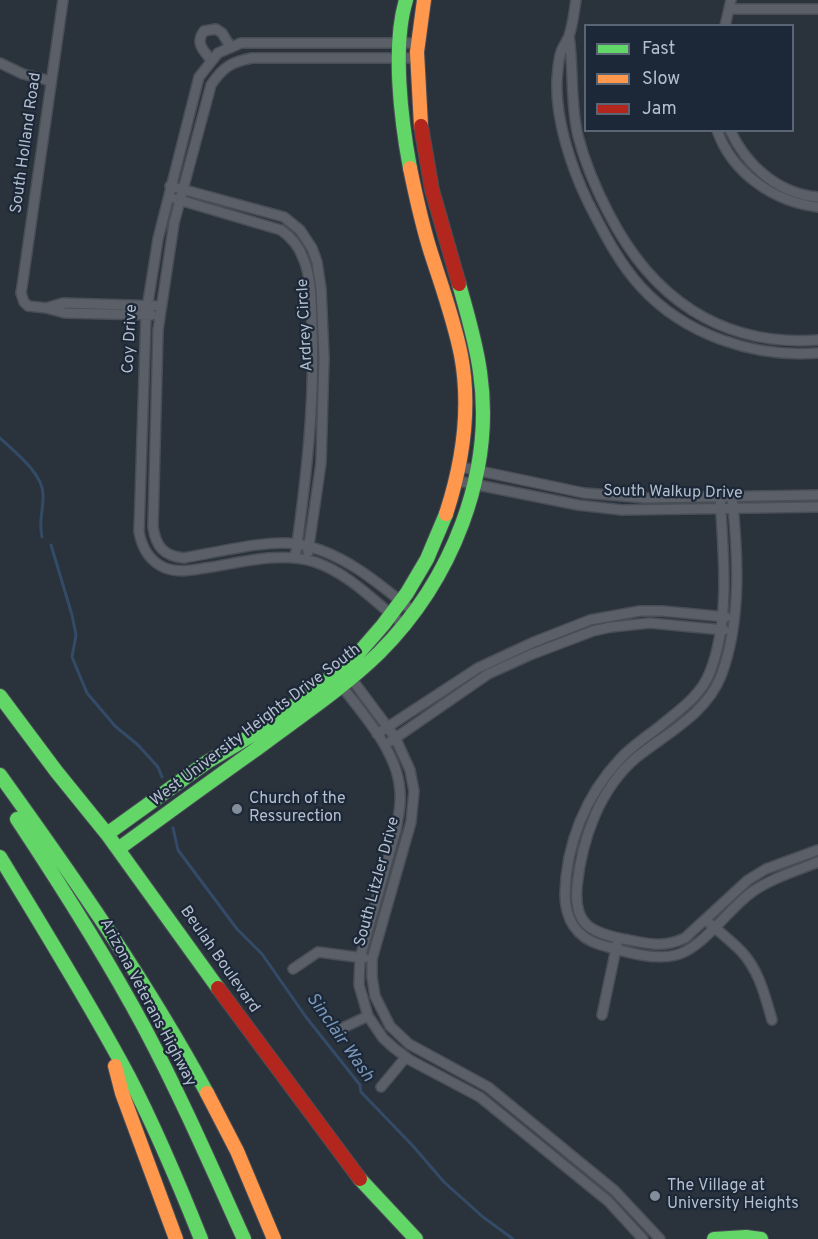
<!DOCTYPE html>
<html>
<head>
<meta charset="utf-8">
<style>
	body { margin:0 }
	#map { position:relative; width:818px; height:1239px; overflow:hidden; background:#2a323c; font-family:Overpass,sans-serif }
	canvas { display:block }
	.legend { position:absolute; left:584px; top:24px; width:210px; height:108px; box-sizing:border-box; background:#1c2838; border:2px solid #596474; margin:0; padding:8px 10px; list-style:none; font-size:18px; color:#b4becd }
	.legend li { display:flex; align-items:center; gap:12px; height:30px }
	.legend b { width:30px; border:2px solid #596474 }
</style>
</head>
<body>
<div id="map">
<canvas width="818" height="1239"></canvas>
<ul class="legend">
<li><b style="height:8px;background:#63d668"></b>Fast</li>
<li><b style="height:8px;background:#ff974d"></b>Slow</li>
<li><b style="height:8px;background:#b3261e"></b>Jam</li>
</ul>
</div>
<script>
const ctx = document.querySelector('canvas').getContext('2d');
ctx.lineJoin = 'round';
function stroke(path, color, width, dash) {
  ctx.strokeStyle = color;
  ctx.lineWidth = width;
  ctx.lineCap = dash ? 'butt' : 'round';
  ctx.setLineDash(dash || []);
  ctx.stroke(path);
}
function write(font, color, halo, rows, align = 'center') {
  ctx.font = font + ' Overpass,sans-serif';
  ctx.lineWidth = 4.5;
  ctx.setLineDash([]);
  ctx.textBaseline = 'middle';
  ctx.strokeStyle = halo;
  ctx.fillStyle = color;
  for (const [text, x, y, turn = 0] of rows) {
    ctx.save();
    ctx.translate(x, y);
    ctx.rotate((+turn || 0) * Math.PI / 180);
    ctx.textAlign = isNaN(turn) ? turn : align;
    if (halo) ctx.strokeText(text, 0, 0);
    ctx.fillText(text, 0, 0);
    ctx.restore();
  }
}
stroke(new Path2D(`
	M0,438C14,451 43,474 43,494C44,511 38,518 42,537
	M51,545L72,615L76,635L72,657L87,693L115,726L138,745L158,767L162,777
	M173,828L178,850L237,929L262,954L306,1017L360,1085L361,1092L413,1146L444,1182L483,1217L513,1239`), '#344b67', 3);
const street = new Path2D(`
	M63,0L23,280L21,293L24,302L28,306L46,308L65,313L152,315
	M576,0C574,12 573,24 569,36C567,41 563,46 561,52C558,60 558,71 557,79C555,118 571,167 588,202C603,231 618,262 641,287C685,335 754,358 818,353
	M729,9H818
	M725,26L731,0
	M569,36C574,70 570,103 578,136C585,163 595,187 608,212C651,297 720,347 818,340
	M211,60C203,50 195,43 204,31L216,29L222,33L230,46
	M0,63L23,74L51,81
	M717,130C732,173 774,202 818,207
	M730,130C746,165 778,194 818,197
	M170,186L284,217L300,230L312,248L317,262L321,289L324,358L321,463L308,552
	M176,199L281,230C291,237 299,246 303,258C312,278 311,304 312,326C315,404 306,481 295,558
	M46,308L63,303L161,306
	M461,467L584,493L646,498L818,495
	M458,481L578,505L622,510L818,507
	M720,496C723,552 731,618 710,672C701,696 678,711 659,727C646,737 631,747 620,759C586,795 566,844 565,894C565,918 576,938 601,945C623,951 653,961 676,955C702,949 729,908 752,892C772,878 796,871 818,862
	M732,496C738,554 742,620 721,676C706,714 667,733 637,757C600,788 582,838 577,886C574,923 588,932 623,939C646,943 662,949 685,938L748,880L766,869L818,850
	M415,613C381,585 342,551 297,544C269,539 214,553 184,558C164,556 156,547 153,527L158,330L174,223L211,85C223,67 231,62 252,58H417
	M404,625C376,603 350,574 315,562C280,551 240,563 205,568C192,570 178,573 165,568C149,561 142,548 139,532L146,315L158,239L199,77L218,53L241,43H418
	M348,674L395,737L410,770L414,791L411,822L372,959V977L375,996L390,1026L409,1044L488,1087L615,1191L660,1239
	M339,683C360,710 394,748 399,783C402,799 399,814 396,830L360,958L359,985L368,1016L383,1038L394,1048L410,1060L480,1097L608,1201L643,1239
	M377,734L478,668L534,642L590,620L640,611H662L726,617
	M391,741L488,674L530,655L593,631L611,627L650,623L724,630
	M709,923C720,932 731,941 741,951C759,970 765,996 772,1020
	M293,969L318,952L364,958
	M602,1015L617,944
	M336,1031L368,1016
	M381,1087L406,1057`);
const fast = new Path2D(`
	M406,0C392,46 401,120 410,168
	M0,696L56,771L107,834L218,988
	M0,775C74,878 147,982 207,1093
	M17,819C62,887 106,956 145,1029C181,1097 212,1168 244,1239
	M107,834L207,762L264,728L350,663L383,625L407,593L427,559L446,514
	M118,849C165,815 211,781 258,748C299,717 342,689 379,653C451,581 495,474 480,372C476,342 467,313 459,284
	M0,857C44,930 89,1002 129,1077C156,1129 179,1184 201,1239
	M360,1179L416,1239
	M714,1239L746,1237L761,1239`);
const slow = new Path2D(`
	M421,126L417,52L424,0
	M410,168C416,197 422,225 431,253C442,287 454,320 461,355C471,408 463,462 446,514
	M115,1066L122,1093L176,1239
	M207,1093L237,1151L274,1239`);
const jam = new Path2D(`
	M421,126L432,190L459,284
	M218,988L360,1179`);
stroke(street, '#494e56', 12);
stroke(fast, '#494e56', 16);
stroke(slow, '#494e56', 16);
stroke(jam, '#494e56', 16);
stroke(street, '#5b6068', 9);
stroke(fast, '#63d668', 14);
stroke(slow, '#ff974d', 14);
stroke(jam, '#b3261e', 14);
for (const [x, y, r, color] of [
	[237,809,6,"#848d9a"],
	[655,1196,6,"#848d9a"]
]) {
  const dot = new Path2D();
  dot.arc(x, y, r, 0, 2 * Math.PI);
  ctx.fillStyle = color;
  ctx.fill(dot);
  stroke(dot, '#1c2838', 2);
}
write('16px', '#b4becd', '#1c2838', [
	["South Holland Road",27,143,-82],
	["Ardrey Circle",306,325,-93],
	["Coy Drive",131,339,-87],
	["South Walkup Drive",673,493,1],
	["West University Heights Drive South",256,726,-37],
	["South Litzler Drive",378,882,-75],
	["Beulah Boulevard",219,960,55],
	["Arizona Veterans Highway",147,1003,62]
]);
write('16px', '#b4becd', '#1c2838', [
	["Church of the",249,800],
	["Ressurection",249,818],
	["The Village at",667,1187],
	["University Heights",667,1205]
], 'left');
write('italic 18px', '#7995b7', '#1c2838', [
	["Sinclair Wash",339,1038,55]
]);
</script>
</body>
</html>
